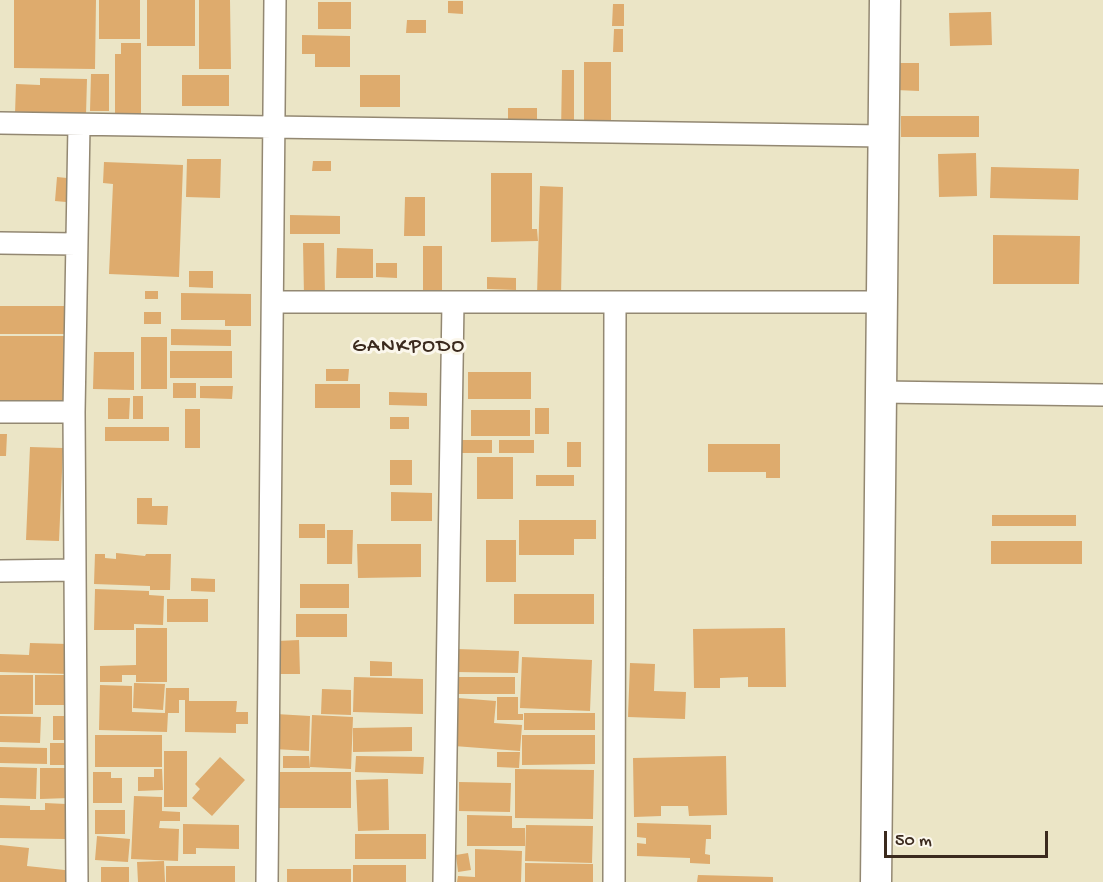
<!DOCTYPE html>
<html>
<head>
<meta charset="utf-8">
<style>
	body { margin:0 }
	#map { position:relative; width:1103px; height:882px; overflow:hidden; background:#ebe5c6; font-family:"Gochi Hand",sans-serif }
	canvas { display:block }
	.scale { position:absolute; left:884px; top:831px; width:164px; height:27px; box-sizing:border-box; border:3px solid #3b2a1e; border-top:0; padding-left:8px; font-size:18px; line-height:21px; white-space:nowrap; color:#3b2a1e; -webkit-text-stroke:4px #fbf7ec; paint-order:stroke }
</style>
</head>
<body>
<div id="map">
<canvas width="1103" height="882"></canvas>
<div class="scale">50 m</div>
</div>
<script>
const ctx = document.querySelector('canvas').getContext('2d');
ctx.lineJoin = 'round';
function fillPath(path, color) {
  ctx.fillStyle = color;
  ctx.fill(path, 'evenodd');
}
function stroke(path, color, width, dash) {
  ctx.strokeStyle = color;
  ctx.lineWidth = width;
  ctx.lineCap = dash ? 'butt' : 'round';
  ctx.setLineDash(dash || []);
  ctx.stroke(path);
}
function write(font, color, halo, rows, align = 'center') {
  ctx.font = font + ' "Gochi Hand",sans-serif';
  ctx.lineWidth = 6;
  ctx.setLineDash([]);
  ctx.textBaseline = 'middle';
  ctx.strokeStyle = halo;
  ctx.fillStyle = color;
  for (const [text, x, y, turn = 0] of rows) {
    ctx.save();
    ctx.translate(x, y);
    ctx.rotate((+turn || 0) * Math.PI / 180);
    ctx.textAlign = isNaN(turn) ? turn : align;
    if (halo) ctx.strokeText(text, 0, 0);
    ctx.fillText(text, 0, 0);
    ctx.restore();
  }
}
fillPath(new Path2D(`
	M14,0H96L95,69L14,68Z
	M99,0H140V39H99Z
	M147,0H195V46H147Z
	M199,0H230L231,69H199Z
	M448,1H463V14L448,13Z
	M318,2H351V29H318Z
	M613,4H624V26H612Z
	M991,12L992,45L950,46L949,13Z
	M407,20H426V33H406Z
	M614,29H623V52H613Z
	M302,35L350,36V67H315V54H302Z
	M121,43H141V120H115V54H121Z
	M584,62H611V131H584Z
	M897,63H919V91L896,90Z
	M562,70H574V134H561Z
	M91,74H109V111H90Z
	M182,75H229V106H182Z
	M360,75H400V107H360Z
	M40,78L87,79L86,115L15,114L16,84L40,85Z
	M508,108H537V130H508Z
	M901,116H979V137H901Z
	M976,153L977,196L939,197L938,154Z
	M187,159H221L220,198L186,197Z
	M313,161H331V171H312Z
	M104,162L183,165L179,277L109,274L113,184L103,183Z
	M991,167L1079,169L1078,200L990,198Z
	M491,173H532V229H537L538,241L491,242Z
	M57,177L67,178L66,202L55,201Z
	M540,186L563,187L561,297L537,296Z
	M405,197H425V236H404Z
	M290,215L340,216V234H290Z
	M993,235L1080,236L1079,284H993Z
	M303,243H324L325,296H304Z
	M423,246H442V291H423Z
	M337,248L373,249V278H336Z
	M376,263H397V278L376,277Z
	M189,271H213V288L189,287Z
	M487,277L516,278V290L487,289Z
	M145,291H158V299H145Z
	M181,293L251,294V326H225V320H181Z
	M0,306H64V334H0Z
	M144,312H161V324H144Z
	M171,329L231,330V346L171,345Z
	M0,336H67V403L0,404Z
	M141,337H167V389H141Z
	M170,351H232V378H170Z
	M94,352H134V390L93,389Z
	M326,369H349L348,381H326Z
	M468,372H531V399H468Z
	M173,383H196V398H173Z
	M315,384H360V408H315Z
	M200,386H233L232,399L200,398Z
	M389,392L427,393V406L389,405Z
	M133,396H143V419H133Z
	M108,398H130L129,419H108Z
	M535,408H549V434H535Z
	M185,409H200V448H185Z
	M471,410H530V436H471Z
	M390,417H409V429H390Z
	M105,427H169V441H105Z
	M0,434H7L6,456H0Z
	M462,440H492V453H462Z
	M499,440H534V453H499Z
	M567,442H581V467H567Z
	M708,444H780V478H766V472H708Z
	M30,447L63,448L59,541L26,540Z
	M477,457H513V499H477Z
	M390,460H412V485H390Z
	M536,475H574V486H536Z
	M391,492L432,493V521H391Z
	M137,498H152V506H168L167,525L137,524Z
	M992,515H1076V526H992Z
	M519,520H596V539H574V555H519Z
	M299,524H325V538H299Z
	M327,530H353L352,564H327Z
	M486,540H516V582H486Z
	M991,541H1082V564H991Z
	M357,544H421V577L358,578Z
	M116,553L145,556L146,554H171L170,590H150V586L94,584L95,554H105V558L116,559Z
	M191,578L215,579V592L191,591Z
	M300,584H349V608H300Z
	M95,589L149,591V595L164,596L163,625L134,624V630H94Z
	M514,594H594V624H514Z
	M167,599H208V622H167Z
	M296,614H347V637H296Z
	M136,628H167V682H136V675H122V682H100V666L136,665Z
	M785,628L786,687H748V677L720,678V688H694L693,629Z
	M299,640L300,674H278L277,641Z
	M30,643L68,644V674L0,672V654L29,655Z
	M456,649L519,651L518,673L456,672Z
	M522,657L592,660L590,711L520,708Z
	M370,661L392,662V676H370Z
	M630,663L655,664L654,691L686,692L685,719L628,717Z
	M0,675H33V714H0Z
	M35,675H65V705H35Z
	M354,677L423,679V714L353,712Z
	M457,677H515V694H457Z
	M134,683L165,684L163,710L133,708Z
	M100,685L132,686V712L165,713L166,688H189V701H237L236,712H248V724H236V733L185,732V700H179V713H168L167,732L99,730Z
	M322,689L351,690V715L321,714Z
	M497,697H518V714H523V720H497Z
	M458,698L496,701L494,723L522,725L520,751L454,746Z
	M524,713H595V730H524Z
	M276,714L310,716L309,751L274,749Z
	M312,715L353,717L351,769L310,767Z
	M0,716L41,717L40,743L0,742Z
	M53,716H66L74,740H53Z
	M412,727V751L353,752V728Z
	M95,735H162V767H95Z
	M522,735H595V764L522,765Z
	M50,743H69L73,765H50Z
	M0,747L47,748V764L0,763Z
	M164,751H187V807H164Z
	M497,752H520L519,768L497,767Z
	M283,756H309L310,768H283Z
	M356,756L424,757L423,774L355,772Z
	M726,756L727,815L689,816L688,806H661V816L634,817L633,758Z
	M220,757L245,780L212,816L192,798L200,789L195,784Z
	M0,767L37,768L36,799L0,798Z
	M40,768H69V798L40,799Z
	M154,769H162L163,790L138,791V777H154Z
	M515,769L594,770L593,819L515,818Z
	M93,772H111V778H122V803H93Z
	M279,772H351V808H279Z
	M388,779L389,830L358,831L356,780Z
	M459,782L511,783L510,812L459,811Z
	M134,796L162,797V811L180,812V821H160L159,828L179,829L178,861L131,859Z
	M45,803L66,804L65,839L0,838V805L30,806V810H45Z
	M95,810H125V834H95Z
	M467,815L512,816V828H525V846H467Z
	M637,823L711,825V839H706L705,854L710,855V864L690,863V858L637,856V843L646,844V838L637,837Z
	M183,824L239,825V849L196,848V854H183Z
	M526,825L593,826L592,863L525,861Z
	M355,834H426V859H355Z
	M97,836L130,839L128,862L95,860Z
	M0,845L29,848L27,866L74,871L73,882H0Z
	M475,849L522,851L521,882H457L458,876L475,877Z
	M468,853L471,870L458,872L456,855Z
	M164,861L165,882H138L137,862Z
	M525,863L593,864V882H525Z
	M353,865H406V882H353Z
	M166,866H235V882H166Z
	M101,867H129V882H101Z
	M287,869H351V882H287Z
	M698,875L773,877V882H697Z`), '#deab6d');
const street = new Path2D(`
	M0,123L883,136
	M0,243L76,244
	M273,302H881
	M881,392L1103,395
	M0,412H74
	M0,571L74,570
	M77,882L74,412L79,125
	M267,882L275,0
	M444,882L453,302
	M614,882L615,302`);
const secondary = new Path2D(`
	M876,882L885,0`);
stroke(street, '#938872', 24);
stroke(secondary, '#938872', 33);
stroke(street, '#fff', 21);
stroke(secondary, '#fff', 30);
ctx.letterSpacing = '1.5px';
write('21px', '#3b2a1e', '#fbf7ec', [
	["GANKPODO",409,348]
]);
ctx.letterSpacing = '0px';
</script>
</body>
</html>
